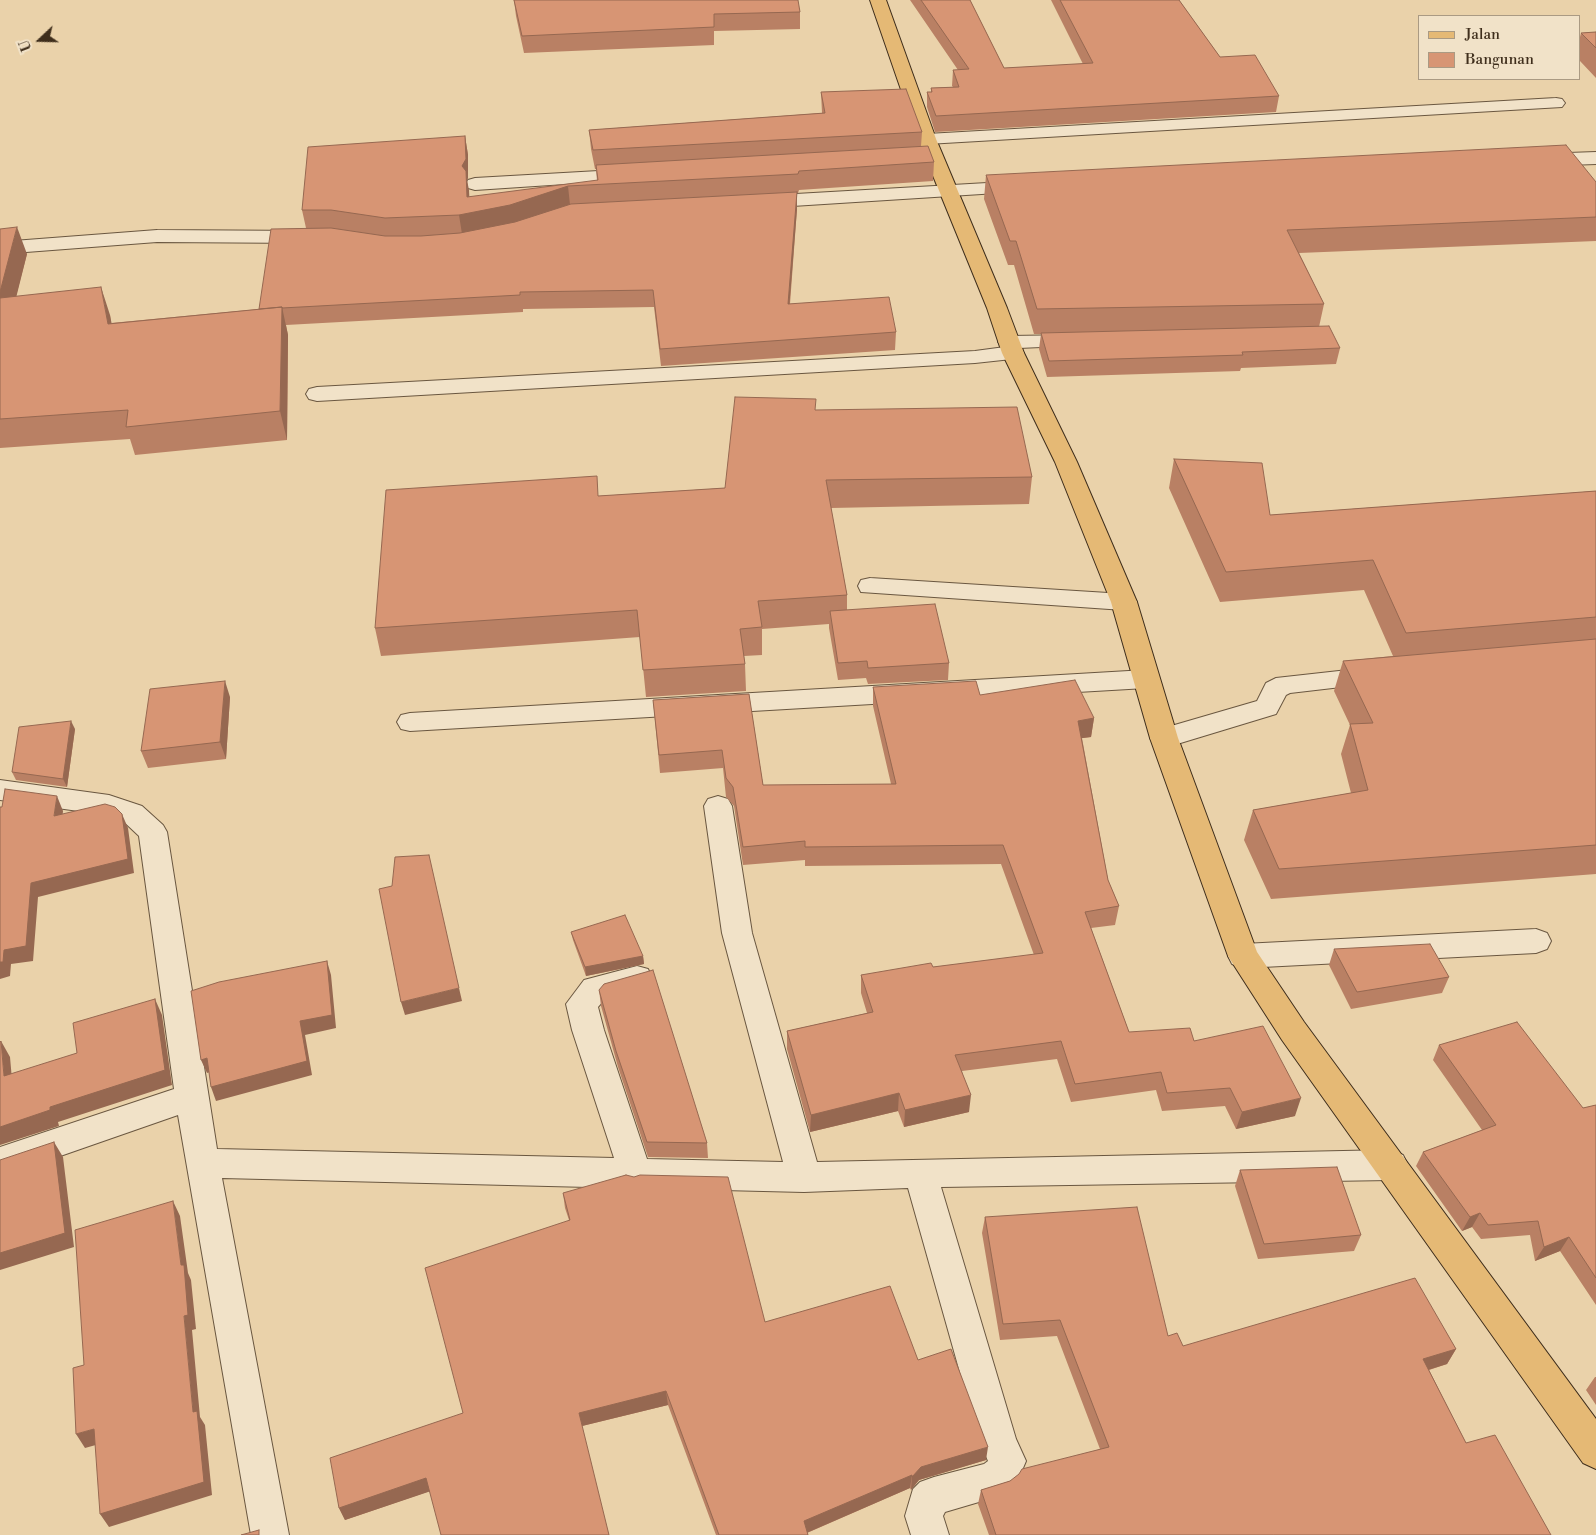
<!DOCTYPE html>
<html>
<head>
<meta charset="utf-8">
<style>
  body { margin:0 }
  #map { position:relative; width:1596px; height:1535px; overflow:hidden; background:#ead2aa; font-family:"Libre Bodoni",serif }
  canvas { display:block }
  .legend { position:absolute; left:1418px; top:15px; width:162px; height:65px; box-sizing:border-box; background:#f1e2c8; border:1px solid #aa9a83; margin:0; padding:6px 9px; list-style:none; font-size:15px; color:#3f2e1c }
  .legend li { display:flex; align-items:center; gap:10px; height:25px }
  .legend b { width:25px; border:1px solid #aa9a83 }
  .north { position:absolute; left:15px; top:15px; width:50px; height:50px; -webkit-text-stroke:4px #f1e2c8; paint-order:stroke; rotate:249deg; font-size:14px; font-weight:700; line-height:20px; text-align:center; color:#3f2e1c }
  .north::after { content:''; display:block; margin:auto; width:18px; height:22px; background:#3f2e1c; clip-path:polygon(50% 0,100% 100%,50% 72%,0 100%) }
</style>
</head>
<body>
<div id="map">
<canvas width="1596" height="1535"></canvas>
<ul class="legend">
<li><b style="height:6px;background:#e5b975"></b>Jalan</li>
<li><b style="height:14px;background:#d79574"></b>Bangunan</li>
</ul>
<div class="north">U</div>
</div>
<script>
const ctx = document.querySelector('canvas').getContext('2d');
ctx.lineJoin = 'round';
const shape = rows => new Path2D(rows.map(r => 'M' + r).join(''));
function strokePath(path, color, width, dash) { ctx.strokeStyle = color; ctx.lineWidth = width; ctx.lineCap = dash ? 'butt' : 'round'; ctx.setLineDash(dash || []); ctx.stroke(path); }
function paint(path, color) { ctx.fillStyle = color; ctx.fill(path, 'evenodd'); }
const minor = shape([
  [1556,98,1562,99,1565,103,1562,107,927,144,921,143,918,139,921,135,927,134,1556,98],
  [1596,152,1596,164,1540,166,1533,164,1531,160,1533,156,1540,154,1596,152],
  [634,169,641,171,643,175,641,179,475,190,468,188,466,184,468,180,475,178,634,169],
  [1022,181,1029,183,1031,187,1029,191,761,208,754,206,751,202,754,198,761,196,1022,181],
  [157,230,308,231,315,233,318,237,315,241,308,243,157,242,0,254,0,242,157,230],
  [1078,335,1085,337,1089,341,1085,345,1019,348,1024,353,1021,358,975,363,317,401,309,399,306,394,309,389,317,387,975,351,1005,347,998,342,1002,338,1009,336,1078,335],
  [870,578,1124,594,1133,596,1137,602,1133,608,1124,610,861,592,858,586,861,580,870,578],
  [1375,667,1384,670,1388,676,1384,682,1290,693,1286,695,1276,714,1164,748,1154,745,1150,738,1154,731,1257,701,1266,683,1276,678,1375,667],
  [1146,670,1155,673,1159,679,1155,685,1146,688,410,731,401,729,397,722,401,715,410,713,1146,670],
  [0,780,109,795,142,806,163,825,167,832,217,1149,614,1158,572,1030,566,1004,584,980,637,966,648,969,652,978,648,987,605,999,598,1007,604,1030,647,1159,783,1162,722,933,704,806,708,799,718,796,728,799,732,806,752,933,817,1162,1391,1150,1403,1155,1408,1165,1403,1175,1391,1180,941,1187,1016,1439,1026,1461,1015,1487,1006,1494,945,1512,943,1516,949,1535,911,1535,905,1516,913,1489,920,1482,934,1477,984,1464,988,1461,979,1440,908,1188,804,1192,641,1188,636,1190,630,1188,222,1178,289,1535,251,1535,178,1115,0,1177,0,1147,174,1089,139,836,122,820,107,815,0,800,0,780],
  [1536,929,1547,933,1551,941,1547,949,1536,953,1243,968,1232,964,1228,956,1232,948,1243,944,1536,929]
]);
const major = shape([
  [870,0,886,0,936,139,1007,308,1024,353,1077,462,1137,602,1178,738,1257,952,1304,1022,1596,1419,1596,1469,1583,1463,1282,1040,1228,956,1150,738,1111,602,1055,462,1002,353,987,308,918,139,870,0]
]);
const wall = shape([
  [514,0,800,12,800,29,714,31,714,45,524,53,516,16],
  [910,0,970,0,1004,68,1083,64,1051,0,1179,0,1220,57,1279,96,1276,112,935,132,927,107,927,92,931,92,931,88,953,87,952,86,953,70,958,70],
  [1596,32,1596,78,1580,61,1580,37,1581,33],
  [821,92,922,132,921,146,934,162,933,181,799,190,798,193,797,193,797,209,790,304,896,332,895,350,661,366,654,307,523,309,523,312,286,325,288,335,287,440,135,455,130,439,0,448,0,229,27,254,16,296,110,315,111,323,259,309,306,228,302,210,465,136,468,155,468,178,467,180,469,197,597,181,596,169,595,169,591,149,589,130,822,113],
  [986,175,1596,182,1596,241,1299,253,1324,304,1319,327,1340,348,1336,364,1241,368,1240,371,1047,377,1039,349,1041,334,1034,334,1014,265,1008,265,984,199],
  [816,410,1032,477,1029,504,831,508,847,595,847,610,949,663,948,680,868,684,866,678,838,680,829,628,829,624,762,629,762,655,744,656,745,664,746,691,646,697,640,637,381,656,375,628,599,496,725,488],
  [1174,459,1270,515,1596,491,1596,874,1271,899,1244,840,1253,810,1351,793,1341,754,1350,725,1334,691,1343,661,1393,656,1364,590,1220,602,1169,488],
  [873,687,980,695,1094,718,1091,737,1082,738,1108,880,1119,906,1115,925,1091,928,1129,1032,1194,1041,1295,1116,1236,1129,1225,1106,1162,1111,1156,1090,1071,1102,1057,1059,962,1071,969,1112,904,1127,898,1111,810,1132,787,1049,787,1031,867,1013,861,993,861,975,933,967,1034,955,1001,864,805,866,805,860,743,865,734,806,726,797,723,768,660,773,653,700,749,694,763,785,891,784,873,706],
  [230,697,226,759,148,768,141,751],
  [75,729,67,787,16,780,12,772],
  [571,932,643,956,644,964,586,976,573,940],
  [1334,949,1449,977,1442,993,1351,1009,1329,965],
  [599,990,707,1143,708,1158,648,1157,618,1067,601,1006],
  [1439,1045,1583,1108,1596,1105,1596,1305,1560,1251,1535,1261,1530,1235,1481,1239,1472,1227,1462,1231,1416,1166,1423,1152,1482,1130,1433,1060],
  [1240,1170,1361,1235,1354,1251,1258,1259,1235,1186],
  [563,1193,765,1322,918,1360,986,1460,919,1480,911,1490,910,1488,807,1533,808,1535,716,1535,668,1405,582,1426,430,1491,345,1520,339,1508,463,1413,569,1220,565,1208],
  [985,1217,1183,1346,1456,1349,1447,1364,1429,1370,1466,1443,1551,1535,989,1535,978,1504,981,1490,1010,1481,1100,1449,1057,1336,1000,1340,982,1233],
  [1595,1377,1596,1377,1596,1405,1586,1390]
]);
const shadedWall = shape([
  [465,136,468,155,468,178,467,180,469,190,470,213,568,186,570,205,513,224,462,234,459,215,462,166],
  [797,192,797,209,788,322,788,304],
  [17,227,27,254,9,326,0,302,0,292],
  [101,287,110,315,117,352,108,324],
  [282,307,288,335,287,440,280,411],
  [225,681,230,697,226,759,220,742],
  [1094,718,1091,737,1075,739,1078,721],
  [71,721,75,729,67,787,63,779],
  [57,796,63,811,61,830,54,816],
  [122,814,128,828,134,873,38,897,33,961,11,964,10,976,0,979,0,962,4,950,31,883],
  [643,956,644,964,586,976,585,967],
  [327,961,331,975,336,1028,305,1035,312,1075,216,1101,211,1087,300,1021],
  [459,988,462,1001,405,1015,401,1002],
  [155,999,162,1015,172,1085,58,1122,59,1126,0,1145,0,1127,50,1107],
  [1,1041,10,1057,13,1091,4,1076],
  [207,1058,213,1071,207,1073,201,1060],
  [899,1093,898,1111,810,1132,811,1115],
  [971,1095,969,1112,904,1127,905,1110],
  [1301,1098,1295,1116,1236,1129,1242,1112],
  [54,1142,63,1157,74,1247,0,1270,0,1253],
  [173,1201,180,1216,188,1273,191,1280,196,1329,192,1330,200,1417,205,1425,212,1495,109,1527,100,1514,193,1412,184,1316,181,1265],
  [1480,1213,1472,1227,1462,1231,1470,1217],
  [1569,1237,1560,1251,1535,1261,1544,1247],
  [1456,1349,1447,1364,1415,1374,1423,1359],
  [666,1391,668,1405,582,1426,579,1413],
  [94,1429,103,1443,85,1448,76,1434],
  [988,1447,986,1460,919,1480,911,1490,912,1477,921,1467],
  [912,1475,910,1488,804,1534,804,1521],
  [426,1478,431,1491,345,1520,339,1508]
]);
const building = shape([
  [514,0,798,0,800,12,714,14,714,27,522,36,514,0],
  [921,0,970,0,1004,68,1093,63,1060,0,1179,0,1220,57,1255,55,1279,96,936,116,927,92,932,92,931,88,959,87,953,70,969,69,921,0],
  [1596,32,1596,48,1581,33,1596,32],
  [906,89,922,132,593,150,589,130,825,113,821,92,906,89],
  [465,136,466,159,462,166,466,171,467,197,598,180,596,165,928,146,934,162,799,171,798,174,568,186,510,205,459,215,385,218,331,210,302,210,308,147,465,136],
  [1566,145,1596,182,1596,217,1287,230,1324,304,1037,309,1016,241,1010,241,986,175,1566,145],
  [797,192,788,304,889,297,896,332,660,349,653,290,520,292,520,295,282,308,282,307,259,309,271,229,331,228,385,236,421,236,460,233,515,222,571,204,797,192],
  [17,227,0,292,0,229,17,227],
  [101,287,108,324,282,307,280,411,126,427,128,410,0,419,0,298,101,287],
  [1329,326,1340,348,1242,352,1243,355,1049,361,1041,333,1329,326],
  [735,397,816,399,815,410,1017,407,1032,477,826,480,847,595,758,601,762,627,740,629,745,664,643,670,637,610,375,628,386,490,597,476,598,496,725,488,735,397],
  [1174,459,1262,463,1270,515,1596,491,1596,617,1406,633,1373,560,1226,572,1174,459],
  [935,604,949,663,868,668,867,661,838,663,830,611,935,604],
  [1596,639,1596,845,1279,869,1253,810,1368,790,1350,724,1373,723,1343,661,1596,639],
  [1075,680,1094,718,1078,721,1108,880,1119,906,1085,912,1129,1032,1190,1028,1194,1041,1263,1026,1301,1098,1242,1112,1230,1088,1167,1093,1161,1072,1075,1084,1061,1041,955,1055,971,1095,905,1110,899,1093,811,1115,787,1031,873,1012,861,975,931,963,933,967,1043,953,1003,845,805,847,805,841,743,847,733,787,726,778,722,750,659,755,653,700,749,694,763,785,896,784,873,687,976,681,980,695,1075,680],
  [225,681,220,742,141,751,150,689,225,681],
  [71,721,63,779,12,772,19,727,71,721],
  [5,789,57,796,54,816,105,804,115,807,122,814,128,859,31,883,26,946,4,950,3,962,0,962,0,807,2,807,5,789],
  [429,855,459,988,401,1002,379,889,392,886,395,857,429,855],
  [625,915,643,956,585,967,571,932,625,915],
  [1430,944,1449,977,1357,992,1334,949,1430,944],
  [327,961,332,1015,300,1021,307,1061,211,1087,207,1058,201,1060,191,991,219,982,327,961],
  [653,970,707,1143,647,1142,616,1051,599,990,604,984,653,970],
  [155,999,165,1070,50,1107,50,1110,0,1127,0,1042,1,1041,4,1076,77,1053,73,1023,155,999],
  [1517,1022,1583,1108,1596,1105,1596,1278,1569,1237,1544,1247,1538,1221,1488,1225,1480,1213,1470,1217,1423,1152,1496,1125,1439,1045,1517,1022],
  [54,1142,65,1233,0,1253,0,1160,54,1142],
  [1337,1167,1361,1235,1264,1244,1240,1170,1337,1167],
  [626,1175,634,1177,640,1175,728,1177,765,1322,890,1286,918,1360,951,1349,988,1447,921,1467,912,1477,912,1475,804,1521,808,1535,719,1535,666,1391,579,1413,609,1535,441,1535,426,1478,339,1508,330,1458,463,1413,425,1268,570,1220,563,1193,626,1175],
  [173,1201,181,1265,184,1265,188,1315,184,1316,193,1412,197,1411,204,1482,100,1514,94,1429,76,1434,73,1368,84,1365,75,1230,173,1201],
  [1137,1207,1168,1336,1177,1333,1183,1346,1415,1278,1456,1349,1423,1359,1466,1443,1495,1435,1551,1535,996,1535,981,1490,1010,1481,1019,1474,1022,1469,1109,1447,1060,1320,1003,1324,985,1217,1137,1207],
  [259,1530,259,1535,241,1535,259,1530]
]);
strokePath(minor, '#6a5740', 2);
strokePath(major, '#3f2e1c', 2);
paint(minor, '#f1e2c8');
paint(major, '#e5b975');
paint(wall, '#b98064');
paint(shadedWall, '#966851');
paint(building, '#d79574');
strokePath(building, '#966851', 1);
</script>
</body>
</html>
